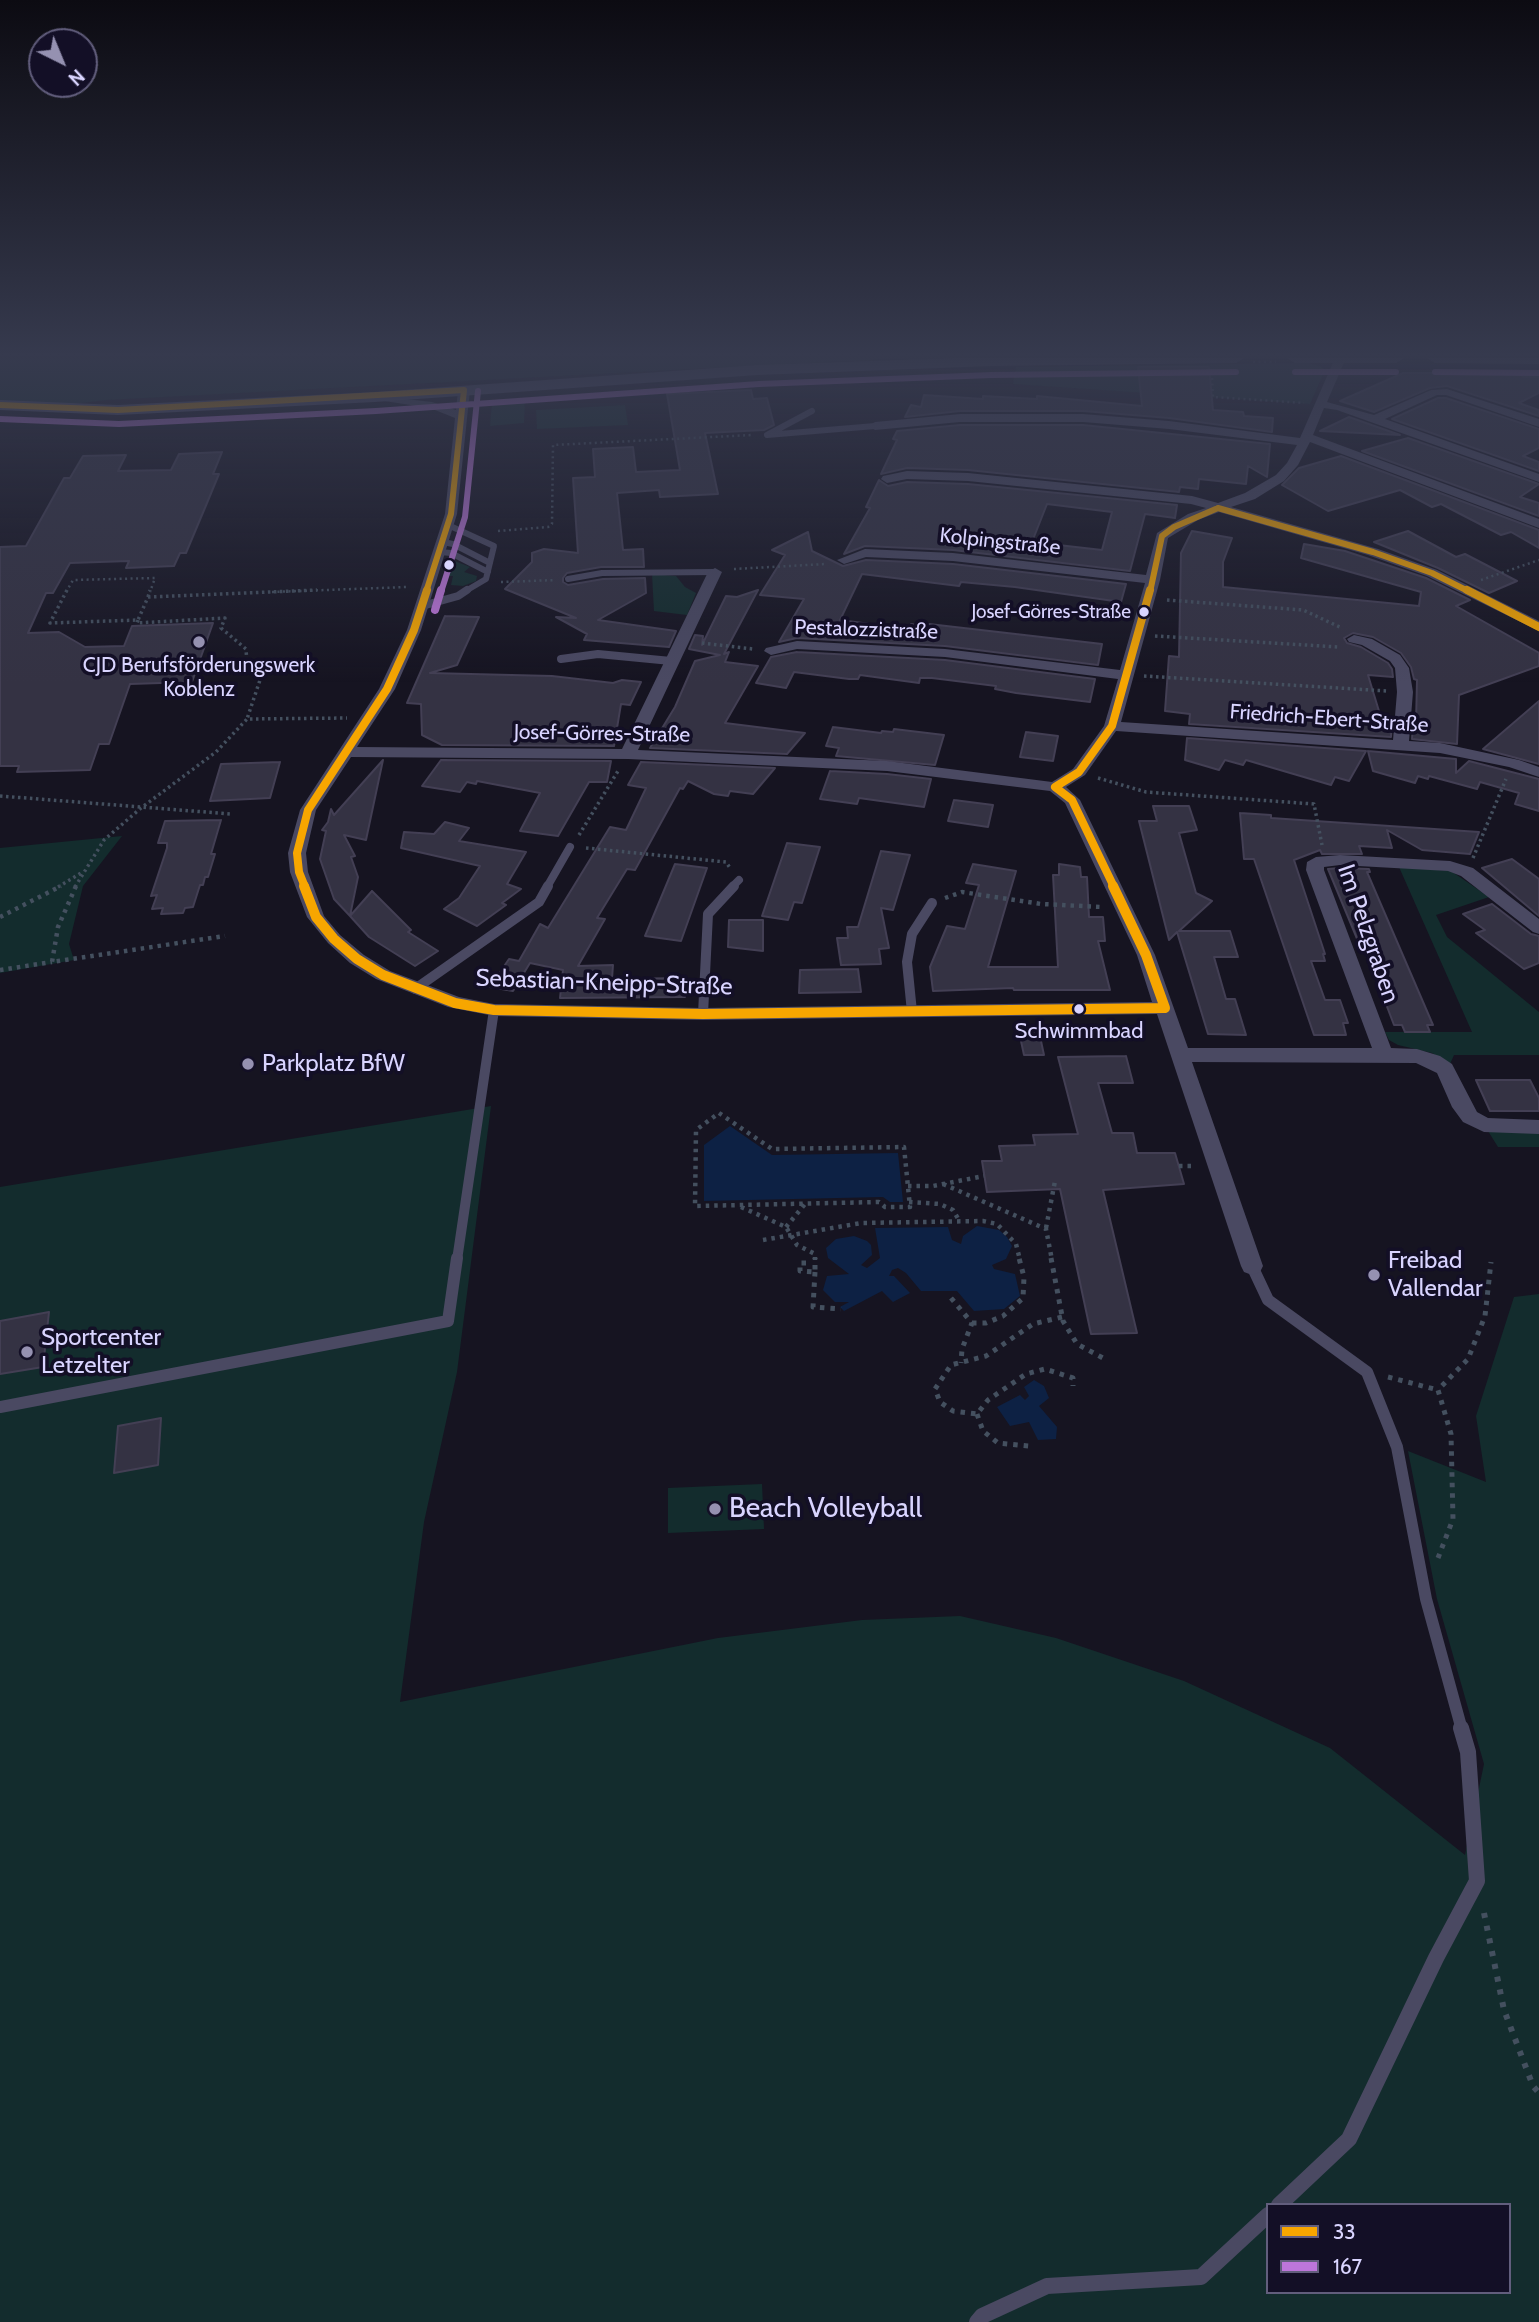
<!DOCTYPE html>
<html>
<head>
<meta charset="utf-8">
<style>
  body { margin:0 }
  #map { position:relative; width:1539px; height:2322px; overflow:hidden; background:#161421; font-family:Cabin,sans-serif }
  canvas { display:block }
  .legend { position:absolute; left:1266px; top:2203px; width:245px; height:91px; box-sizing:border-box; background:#130f26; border:2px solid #625e7d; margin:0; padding:9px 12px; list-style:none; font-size:21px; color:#d9d4ff }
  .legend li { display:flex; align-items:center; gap:14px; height:35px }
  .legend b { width:35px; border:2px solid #625e7d }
  .north { position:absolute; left:28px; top:28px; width:70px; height:70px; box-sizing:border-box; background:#130f26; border:2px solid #625e7d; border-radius:50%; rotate:137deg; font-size:19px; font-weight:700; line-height:28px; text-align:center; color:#d9d4ff }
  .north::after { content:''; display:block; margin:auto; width:24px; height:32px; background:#9591b1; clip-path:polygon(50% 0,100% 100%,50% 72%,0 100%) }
</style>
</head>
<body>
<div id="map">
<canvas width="1539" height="2322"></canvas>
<ul class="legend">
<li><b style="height:9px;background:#f7a600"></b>33</li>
<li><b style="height:9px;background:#bd76da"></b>167</li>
</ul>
<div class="north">N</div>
</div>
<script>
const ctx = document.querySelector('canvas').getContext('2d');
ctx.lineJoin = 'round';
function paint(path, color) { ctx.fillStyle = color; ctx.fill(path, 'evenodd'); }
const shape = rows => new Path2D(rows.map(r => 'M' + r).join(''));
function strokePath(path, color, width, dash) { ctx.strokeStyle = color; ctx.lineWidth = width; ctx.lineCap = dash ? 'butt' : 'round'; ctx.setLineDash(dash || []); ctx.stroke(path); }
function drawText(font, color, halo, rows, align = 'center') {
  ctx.font = font + ' Cabin,sans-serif'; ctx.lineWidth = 7; ctx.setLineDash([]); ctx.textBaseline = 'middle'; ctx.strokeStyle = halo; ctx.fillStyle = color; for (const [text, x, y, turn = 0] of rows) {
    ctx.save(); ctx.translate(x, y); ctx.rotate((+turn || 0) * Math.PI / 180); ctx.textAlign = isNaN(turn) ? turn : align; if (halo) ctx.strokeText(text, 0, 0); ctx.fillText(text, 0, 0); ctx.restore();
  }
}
const green = shape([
  [0,358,901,358,106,400,66,405,0,401],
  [1308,363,1320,366,1325,370,1310,404,1013,384,1016,367],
  [492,401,525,401,524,423,490,426],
  [625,405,628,425,537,429,536,410],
  [452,560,470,567,464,572,477,576,476,581,463,586,451,585,453,576,447,576],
  [652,574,676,576,685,587,696,593,687,615,654,611],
  [122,836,83,886,69,944,74,960,0,973,0,848],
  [1399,867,1451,871,1489,897,1436,915,1447,937,1539,1012,1539,1055,1454,1055,1450,1064,1432,1053,1398,1045,1389,1040,1385,1032,1472,1032],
  [491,1106,457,1372,424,1522,400,1702,718,1638,862,1620,960,1616,1056,1638,1184,1681,1330,1748,1465,1855,1484,1764,1437,1599,1408,1451,1486,1482,1476,1416,1514,1297,1539,1294,1539,2322,0,2322,0,1187],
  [1268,2205,1509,2205,1509,2292,1268,2292],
  [1488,1131,1539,1131,1539,1147,1498,1147],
  [762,1484,764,1529,668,1533,668,1488]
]);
const water = shape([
  [730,1126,772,1155,898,1153,903,1202,890,1202,883,1197,704,1201,704,1145],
  [977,1226,999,1230,1007,1237,1012,1246,1006,1259,992,1265,994,1269,1015,1274,1020,1296,1004,1309,974,1311,957,1291,921,1291,906,1273,898,1268,892,1270,889,1276,894,1276,910,1293,893,1302,882,1291,844,1311,840,1307,849,1302,835,1302,823,1290,827,1276,849,1274,828,1258,826,1248,836,1239,854,1236,867,1241,871,1245,872,1255,861,1265,867,1268,880,1258,875,1228,948,1227,952,1240,961,1244,963,1236],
  [1034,1380,1044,1386,1049,1398,1039,1406,1057,1427,1056,1439,1038,1440,1029,1422,1010,1426,997,1407,1020,1395,1025,1400,1029,1396,1024,1387]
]);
const building = shape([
  [1138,367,1209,367,1213,410,1243,412,1244,416,1273,418,1272,432,1169,418,1083,411,960,411,905,417,911,405,921,407,924,395,983,399,983,396,1037,399,1037,396,1142,406,1138,367],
  [1403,373,1520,373,1523,377,1539,377,1539,393,1519,403,1539,410,1539,416,1447,386,1430,388,1374,412,1340,401,1403,373],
  [751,390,753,399,767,398,774,425,764,430,705,433,718,494,660,497,659,490,617,493,623,550,643,549,644,567,601,567,567,573,563,578,563,582,568,585,603,579,645,578,646,593,598,620,676,631,669,647,584,640,587,634,556,617,576,618,505,589,532,562,532,553,544,549,578,553,573,478,595,477,593,449,633,447,636,472,680,470,667,394,751,390],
  [1438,398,1446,398,1539,429,1539,448,1523,456,1539,462,1539,471,1392,419,1438,398],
  [1349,417,1400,435,1320,431,1349,417],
  [960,425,1083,425,1270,444,1267,477,1248,466,1246,484,1199,479,1198,489,1180,487,1179,492,968,470,907,468,881,474,897,440,893,439,897,431,960,425],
  [1408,438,1539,484,1520,497,1539,503,1539,516,1362,451,1408,438],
  [222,452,213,474,219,474,207,503,186,553,180,553,174,566,126,568,129,561,70,563,53,593,46,593,28,633,59,632,85,647,124,646,132,626,213,623,192,682,130,684,109,744,99,744,90,770,17,772,19,766,0,766,0,547,26,546,64,478,70,478,83,456,126,455,118,471,171,470,179,454,222,452],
  [1341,456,1539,530,1539,548,1511,532,1501,535,1441,504,1432,507,1400,490,1328,511,1282,485,1299,468,1341,456],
  [879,480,888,486,907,482,968,484,1177,505,1175,518,1145,514,1130,571,953,550,865,546,844,554,870,508,866,507,879,480],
  [1047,504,1112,512,1102,550,1032,542,1047,504],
  [1192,531,1232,538,1223,562,1223,587,1419,606,1421,592,1301,558,1304,544,1345,551,1426,578,1470,600,1456,606,1539,653,1539,666,1459,695,1457,744,1412,739,1413,723,1416,723,1417,680,1414,679,1411,667,1401,653,1373,637,1353,633,1344,638,1347,643,1361,647,1388,663,1392,669,1393,677,1368,675,1382,721,1392,721,1391,737,1189,724,1190,714,1165,711,1169,656,1179,657,1181,553,1192,531],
  [1408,531,1456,557,1465,554,1517,581,1489,593,1438,568,1374,542,1408,531],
  [808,532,812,551,843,566,866,560,953,564,1126,584,1121,602,1015,587,961,582,959,586,862,574,840,620,908,629,911,624,928,627,929,624,1102,644,1098,665,945,646,797,638,779,642,804,599,760,595,785,555,772,550,808,532],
  [758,590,724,654,729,652,725,662,758,666,725,723,805,733,787,754,650,748,675,707,695,661,720,655,689,649,695,635,703,636,702,645,726,596,737,597,758,590],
  [445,616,479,617,457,665,430,673,552,676,613,683,622,680,641,682,630,705,621,704,614,746,442,745,422,735,421,704,407,703,445,616],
  [797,652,945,660,1095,679,1090,702,1016,693,995,689,996,686,932,678,920,678,919,683,860,675,858,679,849,679,794,672,786,688,756,683,771,657,797,652],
  [1539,701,1539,764,1483,749,1539,701],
  [833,727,881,733,882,731,893,732,894,729,944,735,935,765,836,756,839,748,826,746,833,727],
  [1026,732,1058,736,1053,761,1020,757,1026,732],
  [1187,738,1366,751,1349,781,1335,777,1331,785,1246,760,1243,765,1225,760,1219,770,1185,760,1187,738],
  [1368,751,1456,759,1456,773,1469,761,1539,779,1539,811,1515,804,1519,793,1480,782,1477,789,1429,776,1428,779,1418,776,1415,783,1373,771,1368,751],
  [383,760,366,840,344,835,355,856,351,857,358,877,350,916,334,899,320,859,326,831,322,830,328,822,331,809,334,815,383,760],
  [441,760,611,761,607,782,589,782,558,836,520,831,540,793,477,781,476,784,467,782,460,792,422,786,441,760],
  [280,762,270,798,210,801,221,764,280,762],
  [641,762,775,768,753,794,730,791,728,796,714,794,688,781,683,789,680,788,635,870,627,869,597,918,605,919,578,966,613,965,612,979,686,978,685,997,560,998,563,970,530,963,513,991,490,987,509,959,519,961,540,924,548,928,610,827,626,830,646,788,628,785,641,762],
  [830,771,887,774,931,779,924,807,859,798,857,804,820,799,830,771],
  [954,800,993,805,988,827,948,821,954,800],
  [1153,806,1189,806,1197,830,1179,833,1196,893,1212,901,1179,931,1230,931,1238,957,1214,957,1226,999,1235,999,1246,1035,1208,1034,1177,932,1169,940,1139,821,1157,821,1153,806],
  [1240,813,1271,815,1271,818,1479,832,1470,854,1422,850,1387,830,1392,848,1359,846,1362,854,1322,854,1320,850,1294,860,1325,954,1323,954,1325,961,1311,961,1325,1000,1340,1000,1348,1023,1343,1023,1346,1035,1314,1035,1254,859,1244,859,1240,813],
  [221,820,211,854,215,854,208,877,205,877,203,885,200,885,193,907,185,908,183,913,161,914,163,908,152,909,157,895,151,896,167,848,167,843,158,843,165,821,221,820],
  [445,822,469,828,459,841,526,852,507,884,521,889,502,903,506,905,477,926,444,909,459,898,480,866,401,848,404,832,434,834,445,822],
  [787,843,820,847,802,903,794,902,788,920,762,916,787,843],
  [881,851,910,855,893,910,881,908,889,948,879,949,881,964,841,965,837,938,848,938,847,927,858,927,881,851],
  [1512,859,1539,879,1539,916,1482,868,1512,859],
  [675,864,707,868,681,941,645,936,675,864],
  [973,864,1016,871,988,967,1058,967,1053,875,1059,875,1059,864,1080,867,1081,877,1087,877,1089,917,1103,917,1105,941,1098,941,1110,990,1014,990,1013,988,933,991,930,967,947,926,965,929,979,885,966,883,973,864],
  [1340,868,1369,869,1370,872,1367,872,1433,1025,1427,1025,1430,1032,1405,1032,1402,1025,1394,1025,1362,941,1358,941,1328,869,1340,868],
  [372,891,411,930,408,932,438,951,415,966,369,937,350,916,372,891],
  [1492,904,1531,934,1539,936,1539,963,1524,969,1476,933,1485,930,1463,914,1492,904],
  [729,920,763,920,763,951,728,947,729,920],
  [858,969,861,992,799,993,800,970,858,969],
  [1018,1027,1038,1027,1044,1055,1024,1055,1018,1027],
  [1126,1056,1133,1083,1098,1083,1112,1133,1133,1133,1137,1153,1175,1153,1184,1184,1103,1190,1137,1333,1091,1334,1060,1189,987,1192,982,1161,1002,1161,999,1146,1035,1145,1033,1135,1078,1134,1058,1057,1126,1056],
  [1476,1080,1530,1080,1539,1098,1539,1111,1490,1111,1476,1080],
  [49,1312,43,1367,0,1374,0,1321,49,1312],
  [161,1418,158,1465,114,1473,118,1426,161,1418]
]);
const pathFar4 = shape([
  [1253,362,1276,362],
  [1212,378,1213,397,1304,403],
  [498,531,548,527,552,524,553,445,752,435],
  [734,569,826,564],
  [1481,580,1539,560],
  [501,582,556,580],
  [66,592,73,580,155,578,150,592],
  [272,592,407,587]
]);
const pathFar3 = shape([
  [67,590,50,623,138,620,148,597],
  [148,597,150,590],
  [148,597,317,590],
  [1167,600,1303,610,1342,628],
  [138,620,137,623,225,618,221,628,246,649,247,663,264,668,247,719],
  [1155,636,1339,647],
  [702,643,753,649],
  [1144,676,1387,691],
  [1098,778,1146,792,1314,804,1322,845],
  [0,796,231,814],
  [579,835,618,771],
  [586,848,726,862,730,868],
  [1473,858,1506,779],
  [58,887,81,873],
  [75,887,104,840,141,808,216,752,247,719,347,718]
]);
const pathFar2 = shape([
  [76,886,58,927,52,962,225,936],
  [945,898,962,892,1041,904,1102,907],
  [0,917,61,886],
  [0,970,52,962],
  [719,1113,772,1149,904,1147,910,1207,885,1207,879,1202,695,1206,696,1130,719,1113],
  [1179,1166,1195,1166],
  [943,1184,1046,1229,1052,1260],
  [908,1186,933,1186,984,1176],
  [909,1202,940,1204,953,1210,960,1222],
  [741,1207,786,1227,797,1245,815,1254,815,1260],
  [786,1227,805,1204],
  [1046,1228,1055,1181],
  [763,1240,861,1223,983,1221,997,1224,1016,1244,1020,1260]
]);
const pathFar1 = shape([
  [1051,1258,1063,1321,1077,1344,1103,1358],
  [806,1263,800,1263,800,1271,815,1272,815,1258],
  [815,1272,813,1307,841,1309],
  [951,1298,972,1323,962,1349,961,1363],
  [1062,1317,1033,1324,986,1356,951,1365,935,1389,940,1402,953,1411,977,1414,988,1400,1026,1374,1045,1369,1073,1378,1073,1386],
  [972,1323,986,1323,1003,1316,1023,1298,1024,1277,1019,1258],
  [1388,1377,1438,1390],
  [977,1414,983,1431,998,1443,1029,1446],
  [1438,1558,1453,1519,1451,1434,1438,1390,1468,1359,1485,1316,1491,1262]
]);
const path = shape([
  [1484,1913,1504,2010,1533,2086,1539,2093]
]);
const laneFar4 = shape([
  [812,411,767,435,875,426],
  [448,525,494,546,486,579,464,592],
  [443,542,453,544,490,563],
  [440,552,451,553,488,572],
  [568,579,602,573,715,572]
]);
const laneFar3 = shape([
  [422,606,458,596,467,590],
  [561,659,598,654,671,661],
  [547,887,570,847],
  [732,887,739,880]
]);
const laneFar2 = shape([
  [415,989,539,902,548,886],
  [912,1012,907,962,912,934,932,903],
  [703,1014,708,914,734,886],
  [457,1260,494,1010]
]);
const laneFar1 = shape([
  [1252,1266,1268,1300,1367,1372,1397,1447,1426,1599,1462,1730],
  [0,1407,448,1321,457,1258]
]);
const lane = shape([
  [1279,2205,1349,2139,1436,1958,1477,1881,1468,1752,1461,1728],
  [977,2322,982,2316,1047,2286,1201,2277,1268,2215]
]);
const street = shape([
  [1335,358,1346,358,1327,402,1374,415,1431,390,1447,389,1539,419,1539,427,1446,395,1437,395,1385,419,1539,474,1539,482,1337,410,1324,408,1313,435,1539,519,1539,528,1310,442,1298,465,1284,481,1255,499,1231,507,1378,549,1437,570,1539,621,1539,631,1427,576,1368,555,1219,512,1198,520,1168,538,1160,580,1121,722,1393,740,1397,692,1395,668,1390,661,1362,645,1349,642,1347,639,1354,635,1372,639,1400,655,1409,668,1413,692,1409,741,1440,743,1519,760,1539,767,1539,777,1509,767,1440,753,1116,731,1085,775,1066,787,1080,800,1155,955,1188,1048,1372,1048,1306,870,1307,862,1316,857,1340,855,1450,861,1473,868,1539,919,1539,934,1533,932,1461,876,1448,871,1340,865,1324,867,1324,870,1391,1048,1417,1049,1440,1056,1452,1064,1477,1112,1488,1118,1539,1120,1539,1134,1484,1132,1463,1122,1452,1107,1437,1073,1416,1063,1192,1062,1263,1266,1260,1272,1252,1275,1244,1272,1241,1266,1157,1014,703,1020,494,1016,448,1007,376,979,350,963,328,943,307,917,290,872,288,853,300,810,379,689,407,630,445,514,455,418,430,408,371,399,371,395,432,402,456,410,458,390,464,387,470,390,457,514,421,630,395,689,357,747,622,749,708,572,715,568,722,572,638,750,887,761,1052,782,1073,769,1104,726,1118,679,945,657,797,649,771,655,764,651,766,648,797,641,945,649,1120,670,1145,583,953,561,866,557,844,564,837,560,865,549,953,553,1146,575,1157,533,1188,514,1206,508,1191,504,968,481,907,479,887,483,881,479,883,476,907,471,968,473,1192,496,1218,503,1245,493,1276,475,1287,463,1297,445,1169,429,1083,422,960,422,875,430,869,426,875,422,960,414,1083,414,1169,421,1300,438,1335,358],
  [351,757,628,759,887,771,1050,791,1065,803,1137,955,1152,1002,703,1008,494,1004,459,997,390,971,364,955,340,935,324,916,308,872,306,853,316,810,351,757]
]);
const secondary = shape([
  [957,358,1244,358,1236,363,991,366,758,375,375,402,118,415,0,410,0,400,118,405,375,392,758,365,957,358],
  [1287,358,1404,358,1396,363,1295,363,1287,358],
  [1427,358,1539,358,1539,364,1435,363,1427,358]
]);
const bus1Far2 = shape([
  [0,405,118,410,464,390,451,514,426,592],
  [1218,508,1373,552,1432,573,1470,592],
  [1150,592,1162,536,1174,527,1218,508]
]);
const bus1Far1 = shape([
  [1467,590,1539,627],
  [1055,787,1079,772,1112,726,1150,590],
  [1055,787,1072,800,1114,887],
  [305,887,299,872,297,853,308,810,387,689,414,630,427,590]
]);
const bus1 = shape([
  [304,886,316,917,334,939,357,959,383,975,455,1003,494,1010,703,1014,1165,1008],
  [1113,886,1146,955,1165,1008]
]);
const bus2Far1 = shape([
  [1295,372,1396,372],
  [1435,372,1539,373],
  [0,419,119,424,376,411,759,384,991,375,1236,372],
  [441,592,465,517,478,391]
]);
const bus2 = shape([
  [435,610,441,590]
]);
const markers = [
  [449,565,6,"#d9d4ff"],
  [1144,612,6,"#d9d4ff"],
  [199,642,7,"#9591b1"],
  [1079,1009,6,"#d9d4ff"],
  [248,1064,7,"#9591b1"],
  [1374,1275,7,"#9591b1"],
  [27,1352,7,"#9591b1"],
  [715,1509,7,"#9591b1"]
];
const farBusnames = [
  ["Josef-Görres-Straße",1131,612]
];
const farStreetnames = [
  ["Kolpingstraße",1000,542,6],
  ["Pestalozzistraße",866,630,2],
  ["Friedrich-Ebert-Straße",1329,719,4],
  ["Josef-Görres-Straße",602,734,1]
];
const farPoinames = [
  ["CJD Berufsförderungswerk",199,666],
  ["Koblenz",199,690]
];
const busNames = [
  ["Schwimmbad",1079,1032]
];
const streetNames = [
  ["Im Pelzgraben",1368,934,71],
  ["Sebastian-Kneipp-Straße",604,983,2]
];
const poiNames = [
  ["Parkplatz BfW",262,1064],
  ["Freibad",1388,1261],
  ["Vallendar",1388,1289],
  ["Sportcenter",41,1338],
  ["Letzelter",41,1366]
];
const nearPoinames = [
  ["Beach Volleyball",729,1509]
];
paint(green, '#132c2d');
paint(water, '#0d2144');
paint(building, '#343243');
strokePath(building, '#433f54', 2);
strokePath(pathFar4, '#44505f', 2.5, [2, 3.5]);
strokePath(pathFar3, '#44505f', 3.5, [2.5, 3.5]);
strokePath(pathFar2, '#44505f', 4.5, [3.5, 5]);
strokePath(pathFar1, '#44505f', 5, [4.5, 6]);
strokePath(path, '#44505f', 6, [5, 8]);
strokePath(laneFar4, '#4a4962', 6);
strokePath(laneFar3, '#4a4962', 8);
strokePath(laneFar2, '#4a4962', 10);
strokePath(laneFar1, '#4a4962', 12);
strokePath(lane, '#4a4962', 16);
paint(street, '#4a4962');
paint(secondary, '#575674');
strokePath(bus1Far2, '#f7a600', 6);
strokePath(bus1Far1, '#f7a600', 8);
strokePath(bus1, '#f7a600', 10);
strokePath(bus2Far1, '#bd76da', 6);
strokePath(bus2, '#bd76da', 8);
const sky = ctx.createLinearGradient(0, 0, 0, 683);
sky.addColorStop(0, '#0c0b12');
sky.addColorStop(0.52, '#363a4e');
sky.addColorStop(1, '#363a4e00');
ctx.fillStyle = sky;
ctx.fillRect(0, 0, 1539, 683);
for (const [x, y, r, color] of markers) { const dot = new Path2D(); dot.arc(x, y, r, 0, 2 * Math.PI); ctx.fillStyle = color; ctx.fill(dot); strokePath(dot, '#130f26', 2.5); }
drawText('19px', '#d9d4ff', '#130f26', farBusnames, 'right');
drawText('21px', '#d9d4ff', '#130f26', farStreetnames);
drawText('21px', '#d9d4ff', '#130f26', farPoinames);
drawText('22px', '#d9d4ff', '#130f26', busNames);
drawText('24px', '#d9d4ff', '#130f26', streetNames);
drawText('24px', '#d9d4ff', '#130f26', poiNames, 'left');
drawText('28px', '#d9d4ff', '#130f26', nearPoinames, 'left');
</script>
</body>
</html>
